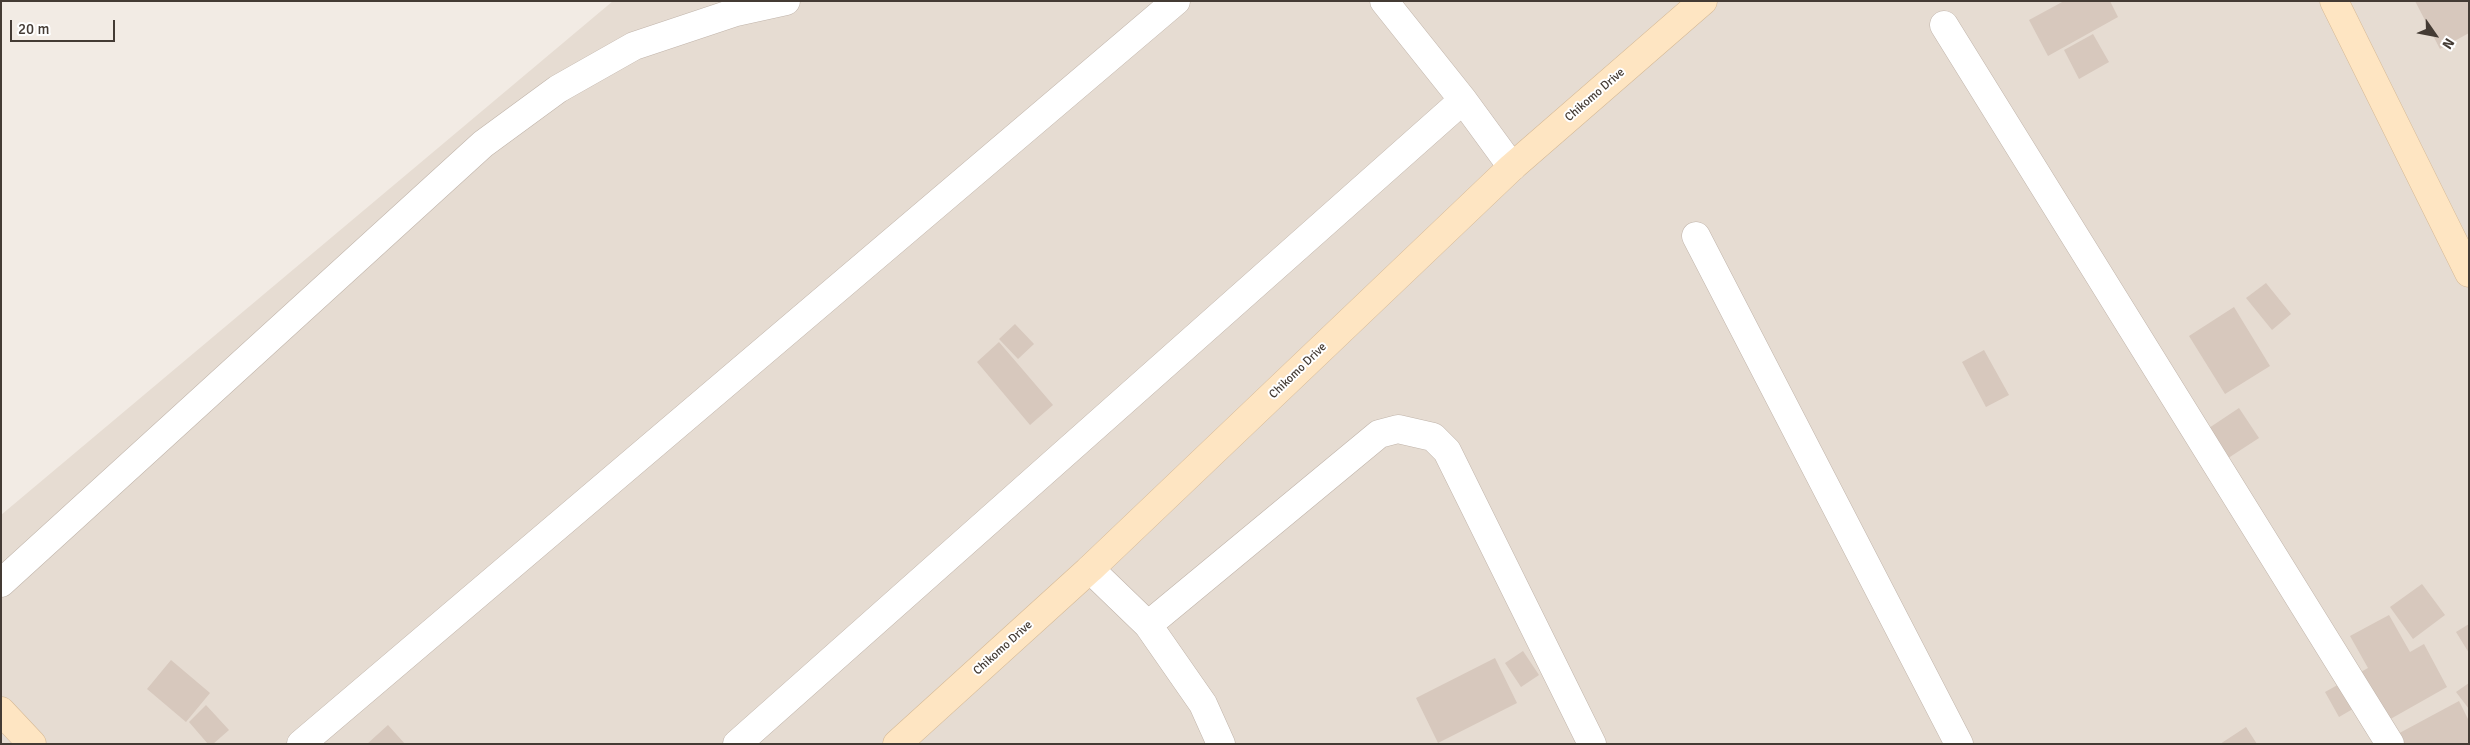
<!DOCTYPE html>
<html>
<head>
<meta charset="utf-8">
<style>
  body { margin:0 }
  #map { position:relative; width:2470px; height:745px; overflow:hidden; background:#f2ebe4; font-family:Signika,sans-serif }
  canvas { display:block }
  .frame { position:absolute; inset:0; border:2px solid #443b34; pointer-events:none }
  .north { position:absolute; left:2410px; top:10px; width:50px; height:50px; -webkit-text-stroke:4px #fff; paint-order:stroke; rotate:123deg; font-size:14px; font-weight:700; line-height:20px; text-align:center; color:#443b34 }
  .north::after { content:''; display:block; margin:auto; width:18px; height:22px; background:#443b34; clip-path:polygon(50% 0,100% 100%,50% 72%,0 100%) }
  .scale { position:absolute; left:10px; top:20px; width:105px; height:22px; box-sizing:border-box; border:2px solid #443b34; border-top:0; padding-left:6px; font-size:15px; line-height:18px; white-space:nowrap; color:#443b34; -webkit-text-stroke:4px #fff; paint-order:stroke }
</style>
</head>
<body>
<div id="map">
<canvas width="2470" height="745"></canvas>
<div class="frame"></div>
<div class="north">N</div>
<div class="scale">20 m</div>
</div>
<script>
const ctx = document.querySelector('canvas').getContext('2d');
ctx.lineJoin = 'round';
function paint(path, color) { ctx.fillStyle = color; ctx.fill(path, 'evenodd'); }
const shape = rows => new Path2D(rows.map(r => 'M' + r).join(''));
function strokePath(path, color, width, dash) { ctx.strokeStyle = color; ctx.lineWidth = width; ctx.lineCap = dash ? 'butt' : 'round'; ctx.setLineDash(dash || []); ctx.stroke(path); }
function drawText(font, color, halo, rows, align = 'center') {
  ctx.font = font + ' Signika,sans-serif'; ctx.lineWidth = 4; ctx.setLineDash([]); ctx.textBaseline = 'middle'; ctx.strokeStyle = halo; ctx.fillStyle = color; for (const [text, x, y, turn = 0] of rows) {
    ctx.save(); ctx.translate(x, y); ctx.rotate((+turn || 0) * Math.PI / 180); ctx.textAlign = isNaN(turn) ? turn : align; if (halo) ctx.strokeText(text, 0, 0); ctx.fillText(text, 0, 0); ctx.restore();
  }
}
const residential = shape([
  [613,1,2469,1,2469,744,1,744,1,515]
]);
const building = shape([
  [2064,1,2110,1,2118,17,2048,56,2029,20],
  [2415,1,2469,1,2469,33,2440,49],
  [2093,34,2109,62,2079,79,2064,50],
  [2266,283,2291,314,2272,330,2246,298],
  [2234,307,2270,366,2225,394,2189,336],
  [1015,324,1034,344,1018,359,999,339],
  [999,342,1053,405,1030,425,977,362],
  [1984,350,2009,395,1986,407,1962,362],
  [2239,408,2259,438,2216,466,2197,436],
  [2422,584,2445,615,2413,639,2390,607],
  [2389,615,2410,652,2424,644,2447,687,2371,730,2358,706,2339,717,2325,692,2368,668,2350,636],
  [2469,624,2469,653,2456,632],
  [1523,651,1539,675,1521,687,1505,663],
  [1495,658,1517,703,1438,743,1416,698],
  [171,660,210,693,186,722,147,689],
  [2469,683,2469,709,2456,692],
  [2459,701,2469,721,2469,744,2379,744],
  [206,705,229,730,213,744,208,744,189,722],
  [388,725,405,744,367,744],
  [2246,727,2257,744,2220,744]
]);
const street = shape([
  [1384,1,1463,100,1512,167],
  [1944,25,2390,744],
  [1696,236,1959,744],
  [1090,569,1148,625],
  [1,583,483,144,558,89,634,46,736,12,786,1],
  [301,744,1176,1],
  [737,744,1463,100],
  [1221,744,1203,704,1148,625,1379,434,1398,429,1433,437,1447,451,1592,744]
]);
const secondary = shape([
  [2334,1,2469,273],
  [1,711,32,744],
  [897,744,1090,569,1512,167,1703,1]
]);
const streetNames = [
  ["Chikomo Drive",1595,95,-41],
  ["Chikomo Drive",1298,371,-44],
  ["Chikomo Drive",1003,648,-42]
];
paint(residential, '#e6dcd2');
paint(building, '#d7c8bd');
strokePath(street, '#c0b4aa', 29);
strokePath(secondary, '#d5b996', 29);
strokePath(street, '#fff', 28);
strokePath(secondary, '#fee5c2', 28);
drawText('12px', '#443b34', '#fff', streetNames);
</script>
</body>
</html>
